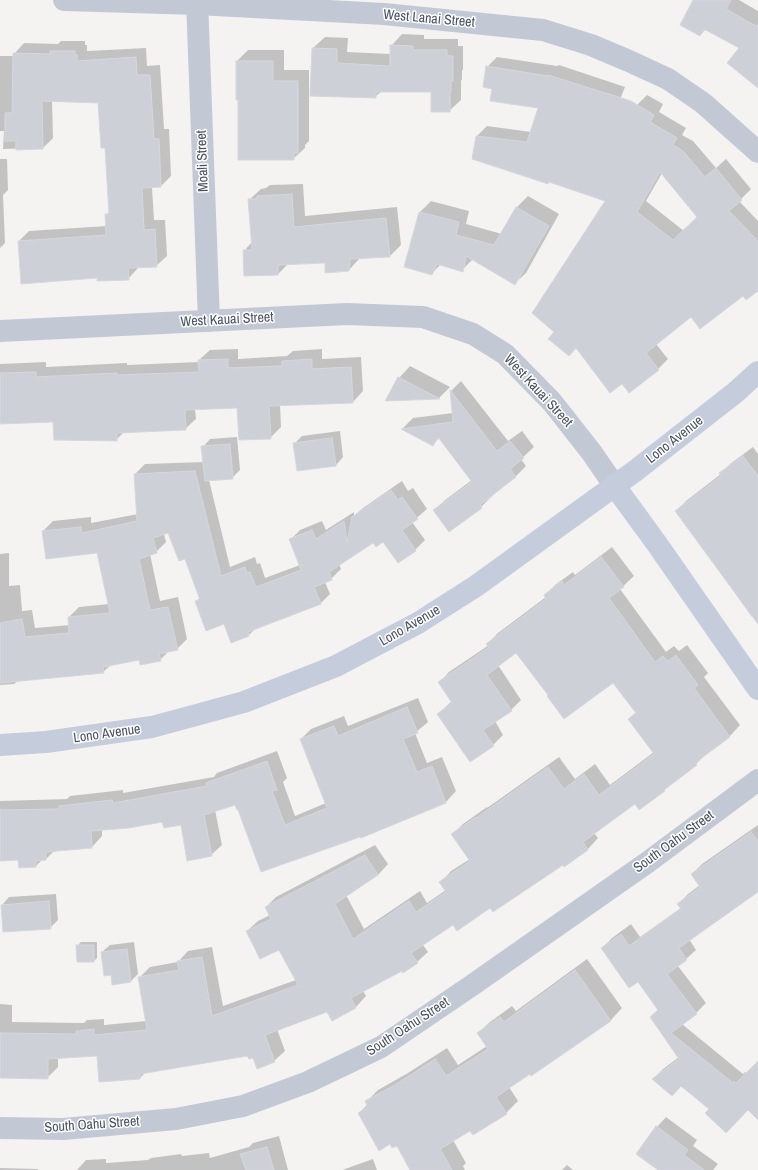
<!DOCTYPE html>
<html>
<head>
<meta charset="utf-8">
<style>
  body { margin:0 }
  canvas { display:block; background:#f4f3f2 }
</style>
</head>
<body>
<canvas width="758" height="1170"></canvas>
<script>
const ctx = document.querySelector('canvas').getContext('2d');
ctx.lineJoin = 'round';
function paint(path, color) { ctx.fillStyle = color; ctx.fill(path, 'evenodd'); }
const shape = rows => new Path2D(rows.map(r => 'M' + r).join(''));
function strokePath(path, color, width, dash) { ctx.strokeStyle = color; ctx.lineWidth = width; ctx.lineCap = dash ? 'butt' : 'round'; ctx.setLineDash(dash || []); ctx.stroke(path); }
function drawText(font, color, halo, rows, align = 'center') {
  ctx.font = font + ' "Archivo Narrow",sans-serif'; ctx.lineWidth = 3; ctx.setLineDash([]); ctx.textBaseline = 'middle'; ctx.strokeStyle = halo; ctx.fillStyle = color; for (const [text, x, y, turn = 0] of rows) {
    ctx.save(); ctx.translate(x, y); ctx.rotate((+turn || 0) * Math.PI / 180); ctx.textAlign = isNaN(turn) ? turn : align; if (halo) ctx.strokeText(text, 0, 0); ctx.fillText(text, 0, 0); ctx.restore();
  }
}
const shadow = shape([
  [694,0,739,0,758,11,758,88,740,48,706,29,700,35],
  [402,34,424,35,424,39,458,39,458,46,463,46,463,69,462,71,462,79,461,81,461,100,449,111,432,91,382,91,375,97,311,95,313,48,325,37,348,38,347,52,391,54,391,46],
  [61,41,85,41,85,45,87,45,87,51,146,48,147,66,160,65,164,129,169,129,171,176,161,186,152,187,154,220,165,220,167,256,156,266,138,267,138,268,128,279,97,277,19,241,29,231,107,226,106,215,110,211,106,147,99,102,52,100,53,138,43,148,3,149,4,131,0,131,0,56,14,56,14,54,24,43,58,44],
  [248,50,284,50,284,70,309,70,309,141,305,145,305,148,293,159,239,98,237,99,237,61],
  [497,57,557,66,559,65,625,87,619,102,637,105,647,95,663,104,659,112,686,128,682,135,693,141,716,168,726,159,751,189,739,201,758,221,758,289,691,316,656,344,668,359,658,369,622,382,555,332,607,200,477,136,487,126,531,132,539,108,493,88,487,67],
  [662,173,699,217,684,231,646,201],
  [0,159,7,159,8,190,3,195,5,243,0,248],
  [303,184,305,216,397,207,401,245,390,256,360,258,349,270,325,262,288,264,278,274,244,251,252,242,249,200,261,189,266,188,270,185],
  [528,196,559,214,526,273,514,284,473,259,462,270,441,264,431,274,420,212,431,201,469,211,466,224,502,234,517,207],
  [238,349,238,359,287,356,293,351,322,349,322,359,361,357,363,391,353,402,280,405,281,427,270,438,238,407,195,408,196,419,185,429,124,432,116,440,54,421,0,423,0,364,46,362,46,367,127,363,127,365,199,362,199,360,210,350],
  [410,366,450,387,439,398,387,400,399,378],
  [461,381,508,441,522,431,534,447,521,459,526,466,516,476,491,495,492,496,481,507,435,510,445,500,472,480,439,438,433,445,403,428,413,418,453,413,451,391],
  [340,431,343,457,336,465,298,470,294,444,302,436],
  [237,437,240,470,232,478,209,480,230,567,255,557,257,564,260,563,265,578,300,565,290,540,300,530,322,521,326,530,354,512,354,516,363,508,402,481,408,491,413,488,427,509,412,522,425,540,415,550,384,541,373,541,339,564,341,569,331,579,325,582,330,594,320,604,255,629,249,635,232,642,224,623,196,602,200,597,185,558,168,532,164,534,166,542,156,552,150,554,160,601,178,597,187,639,177,649,170,650,160,660,139,658,111,665,103,672,18,681,14,684,0,685,0,554,9,553,9,586,20,585,22,611,32,610,35,628,70,625,69,617,79,607,109,604,98,552,43,531,53,521,91,517,91,523,138,514,135,474,145,464,204,462,203,447,210,439],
  [753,447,758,454,758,613,752,617,676,511,686,501,721,474,720,474,730,464],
  [612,547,634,576,620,589,666,652,674,646,679,651,687,645,708,673,704,677,740,725,730,736,707,753,696,764,674,781,664,790,635,803,594,833,598,838,588,849,564,866,563,864,490,906,453,924,423,945,428,952,417,962,363,991,366,996,356,1007,332,1020,328,1011,277,1029,285,1051,274,1061,248,1055,145,1073,140,1078,98,1055,58,1057,58,1067,47,1078,0,1077,0,1004,12,1005,12,1022,84,1023,87,1020,104,1019,104,1025,147,1021,139,978,150,967,178,962,188,951,212,947,223,1006,296,980,279,949,247,931,258,921,270,915,266,907,276,897,375,845,388,864,378,875,346,895,364,929,420,891,427,903,446,890,441,882,451,871,470,859,453,834,463,824,487,807,487,808,559,757,575,779,595,764,610,785,654,752,629,719,636,712,613,682,549,695,516,652,498,665,521,700,511,710,495,721,503,735,493,745,438,714,452,701,439,683,449,672,489,645,487,644,498,633,546,597,545,595,555,585,573,572,575,575],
  [418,698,428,722,415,733,427,763,442,757,456,791,446,802,361,837,361,836,262,871,236,803,215,810,222,845,211,855,181,824,163,821,102,829,102,836,92,847,55,850,46,859,43,859,36,866,20,867,19,859,0,860,0,801,67,799,70,796,123,790,123,793,214,777,217,773,277,751,287,778,283,782,295,816,326,803,301,739,311,729,344,716,348,726],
  [758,825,758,888,689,939,696,950,686,959,678,966,706,1003,696,1013,682,1024,743,1074,745,1072,747,1074,758,1062,758,1106,748,1109,710,1109,681,1086,672,1095,653,1079,663,1069,679,1057,651,1017,659,1009,638,981,602,948,612,938,631,924,640,937,681,908,678,904,688,894,700,885,692,874,702,864],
  [56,894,58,920,50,928,4,931,2,905,9,897],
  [81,942,97,942,97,958,94,961,77,946],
  [134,942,138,974,131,981,112,974,102,952,110,945],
  [587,959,622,1008,611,1020,532,1075,530,1072,509,1087,518,1101,506,1113,470,1129,453,1140,466,1163,463,1166,465,1170,411,1170,397,1144,390,1143,359,1113,368,1104,366,1102,378,1090,408,1073,447,1048,458,1065,487,1046,478,1033,490,1022,512,1006,516,1011],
  [666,1117,697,1140,693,1146,718,1164,713,1170,660,1170,657,1127],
  [279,1136,288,1170,77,1170,86,1160,106,1159,106,1163,148,1160,151,1158,181,1154,182,1156,209,1153,210,1158,249,1147,253,1143],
  [373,1159,377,1170,343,1170,345,1169],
  [567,1165,573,1170,562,1170],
  [0,1168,38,1169,38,1170,0,1170]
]);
const building = shape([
  [693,0,731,0,726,9,756,26,758,24,758,88,727,63,739,48,704,29,700,36,680,25,693,0],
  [390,45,413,46,413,50,447,50,447,56,453,56,453,81,451,81,451,92,450,92,450,112,431,112,431,92,376,92,376,98,310,96,312,48,337,49,337,63,390,66,390,45],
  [50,51,75,51,75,55,77,55,77,61,136,57,137,75,150,75,154,139,159,139,161,187,142,188,144,230,155,229,157,267,128,268,129,280,97,281,97,278,21,284,18,241,106,235,105,214,109,214,105,148,101,148,98,103,42,101,43,149,16,150,16,141,5,141,5,113,12,113,13,53,50,54,50,51],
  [236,61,273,61,273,81,298,81,298,153,294,153,294,160,238,160,238,100,236,100,236,61],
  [486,66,548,76,548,75,631,101,654,115,650,122,677,138,673,145,683,151,705,177,716,168,742,200,729,211,758,241,758,291,746,300,743,296,700,329,691,317,646,353,659,370,629,393,622,384,610,393,576,348,569,356,548,339,554,332,532,313,605,201,549,182,548,184,472,159,476,136,527,142,538,108,490,101,492,89,483,87,486,66],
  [660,172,697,217,673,240,637,212,660,172],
  [292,194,294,227,386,218,390,257,350,259,349,271,325,273,325,263,278,265,278,275,244,276,243,250,252,250,248,199,257,199,257,196,292,194],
  [516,207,549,226,515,285,466,256,463,272,437,264,432,275,404,267,419,212,459,222,456,235,494,245,516,207],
  [228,359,228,368,282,366,282,361,312,359,312,369,351,367,353,403,269,406,271,439,239,440,237,408,185,410,186,430,117,433,117,441,54,440,53,422,0,424,0,373,36,372,36,377,117,373,117,375,199,372,198,360,228,359],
  [398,377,440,399,385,401,398,377],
  [450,390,497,451,510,441,524,458,510,469,516,477,480,505,482,508,449,532,433,510,472,482,438,437,433,446,401,429,453,422,450,390],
  [332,438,336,466,297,471,293,443,332,438],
  [230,444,233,479,205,481,201,446,230,444],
  [743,456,758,476,758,624,675,511,721,476,719,473,743,456],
  [195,471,221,576,245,567,247,573,250,572,256,587,301,570,289,539,312,530,316,539,344,521,347,543,352,517,391,490,398,500,402,497,418,519,402,530,416,551,398,563,383,542,376,547,373,543,329,572,332,580,314,587,321,604,248,632,249,636,231,643,224,624,206,631,195,601,200,600,185,559,179,561,168,533,153,538,157,553,139,559,150,610,168,607,178,650,159,654,161,661,140,665,139,660,103,667,104,673,0,683,0,623,22,619,25,637,69,633,68,617,110,613,97,553,46,559,42,531,81,527,82,533,137,521,134,474,195,471],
  [601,557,624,587,609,598,655,662,663,656,668,661,676,655,698,685,694,688,730,737,695,763,697,765,664,790,665,791,639,810,635,804,583,842,588,850,564,867,563,865,493,912,490,908,457,931,453,925,411,953,418,963,403,973,402,971,351,998,356,1008,332,1021,327,1012,265,1035,275,1062,257,1069,253,1058,249,1059,247,1056,140,1074,140,1079,99,1082,97,1056,48,1059,48,1079,0,1078,0,1033,76,1034,76,1031,94,1029,94,1035,147,1030,138,977,179,970,177,961,202,957,212,1016,298,985,279,950,260,959,246,931,271,919,265,907,365,855,378,875,335,904,353,939,409,901,416,912,446,892,439,882,470,861,451,834,476,817,476,818,548,767,564,789,584,774,599,795,654,754,628,719,636,713,613,683,564,719,547,696,548,695,516,653,487,675,512,711,483,730,494,746,470,762,437,714,452,703,438,682,489,647,486,644,546,599,544,595,562,581,564,585,601,557],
  [407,707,418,733,403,739,417,772,432,766,446,803,361,838,360,837,261,872,238,810,237,810,235,805,204,815,212,856,187,861,181,825,164,828,162,822,129,828,91,831,92,848,46,852,46,860,36,861,36,867,19,868,18,860,0,861,0,810,59,809,59,806,112,800,113,803,207,786,206,783,267,761,277,790,272,791,285,825,327,808,300,739,334,726,338,736,407,707],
  [751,832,758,841,758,892,679,948,687,960,667,974,697,1014,671,1033,733,1083,734,1081,736,1083,758,1061,758,1120,748,1110,726,1133,705,1113,709,1109,681,1086,672,1096,652,1079,679,1059,650,1017,658,1010,638,982,629,988,601,948,621,934,629,946,681,909,677,904,700,887,691,874,751,832],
  [49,901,51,929,3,932,1,905,49,901],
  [76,945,94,945,94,962,77,962,76,945],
  [127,949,131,982,112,985,111,975,104,976,101,952,127,949],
  [575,970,611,1021,531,1076,530,1074,496,1097,507,1114,473,1135,470,1131,440,1149,452,1170,410,1170,397,1146,392,1148,390,1144,379,1151,358,1113,368,1107,365,1101,395,1085,435,1059,446,1076,488,1049,477,1033,500,1017,504,1022,575,970],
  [656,1126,688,1150,684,1155,704,1170,658,1170,636,1154,656,1126],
  [267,1147,274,1170,246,1170,240,1154,267,1147]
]);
const street = shape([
  [64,0,197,4,384,14,543,30,591,45,629,61,668,79,703,103,758,152],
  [197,0,209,321],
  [0,331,347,314,423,317,473,334,505,354,552,402,592,453,614,485],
  [0,1128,63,1129,176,1119,243,1106,308,1082,381,1047,471,986,648,862,758,780]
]);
const secondary = shape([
  [614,485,657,544,758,689],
  [0,745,46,742,152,727,244,702,336,666,418,623,476,586,635,471,736,392,758,372]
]);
const streetNames = [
  ["West Lanai Street",429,19,5],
  ["Moali Street",203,161,-92],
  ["West Kauai Street",227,320,-3],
  ["West Kauai Street",538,391,47],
  ["Lono Avenue",675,440,-38],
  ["Lono Avenue",410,626,-30],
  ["Lono Avenue",107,734,-8],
  ["South Oahu Street",674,842,-36],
  ["South Oahu Street",408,1027,-33],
  ["South Oahu Street",92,1125,-4]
];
paint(shadow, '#0003');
paint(building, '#ced0d7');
strokePath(building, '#d6d7dd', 1);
strokePath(street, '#c3c9d4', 22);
strokePath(secondary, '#c5ccdb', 22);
drawText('14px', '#495160', '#fff', streetNames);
</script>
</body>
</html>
